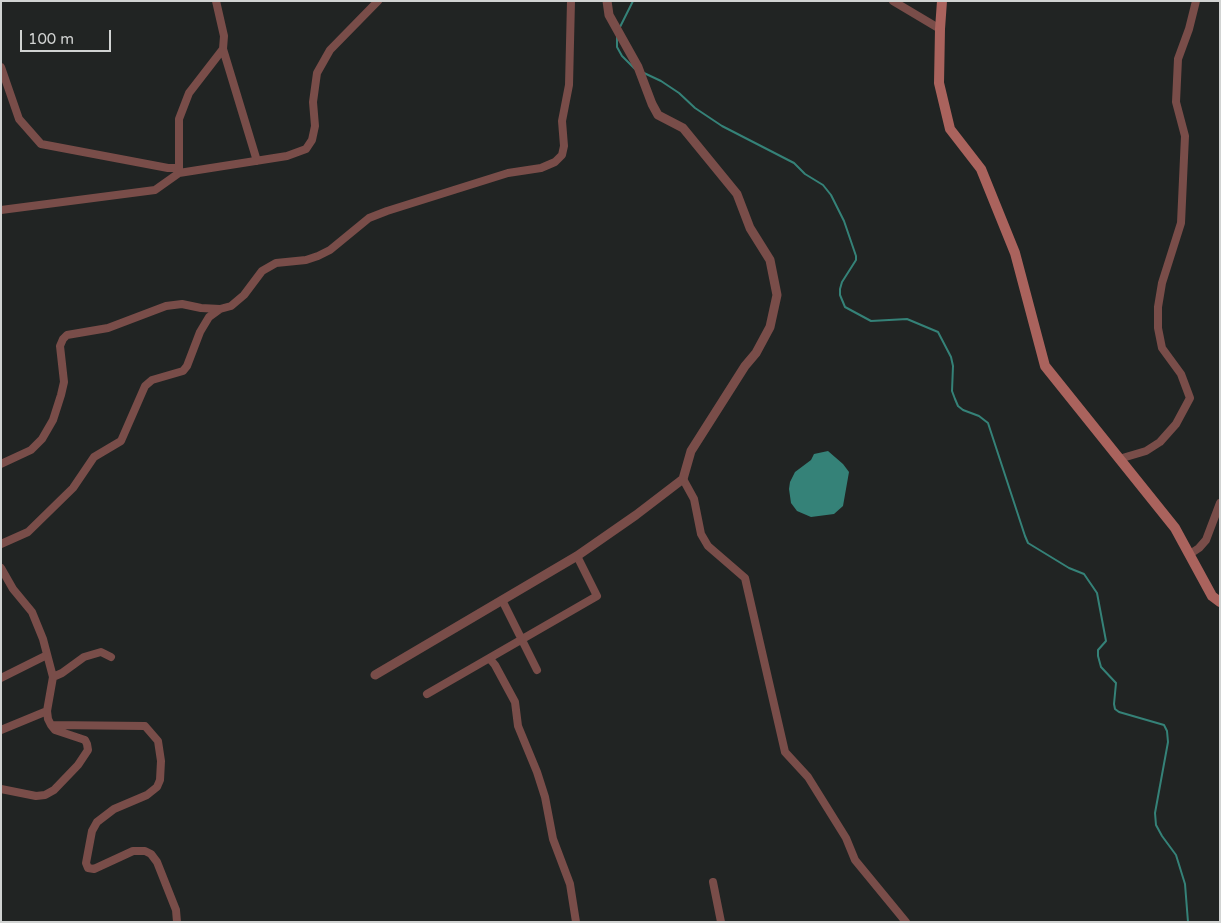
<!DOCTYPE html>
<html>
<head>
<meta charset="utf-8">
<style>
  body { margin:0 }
  #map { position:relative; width:1221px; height:923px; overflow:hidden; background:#212423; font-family:"Varela Round",sans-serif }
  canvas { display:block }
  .frame { position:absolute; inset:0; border:2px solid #d1d3d2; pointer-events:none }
  .scale { position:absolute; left:20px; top:30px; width:91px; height:22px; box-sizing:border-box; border:2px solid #d1d3d2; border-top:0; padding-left:6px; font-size:15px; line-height:18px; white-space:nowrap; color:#d1d3d2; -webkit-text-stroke:4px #212423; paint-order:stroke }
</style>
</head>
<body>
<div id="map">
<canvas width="1221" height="923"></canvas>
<div class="frame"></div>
<div class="scale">100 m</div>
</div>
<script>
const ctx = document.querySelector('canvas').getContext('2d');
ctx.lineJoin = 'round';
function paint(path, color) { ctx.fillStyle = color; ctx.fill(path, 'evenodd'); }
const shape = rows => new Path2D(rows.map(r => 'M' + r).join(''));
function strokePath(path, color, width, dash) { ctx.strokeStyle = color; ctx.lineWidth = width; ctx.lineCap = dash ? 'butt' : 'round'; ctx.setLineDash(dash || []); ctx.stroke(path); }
const water = shape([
  [828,451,843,464,849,472,843,506,834,514,811,517,797,511,791,503,789,489,790,482,795,472,811,460,814,454]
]);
const stream = shape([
  [620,27,633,1],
  [617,36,617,47,622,56,635,69],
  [644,73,661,81,679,93,695,108,722,126,794,163,805,174,823,185,831,195,844,221,856,256,856,260,842,282,840,289,840,295,845,307,871,321,907,319,938,332,951,357,953,366,952,391,955,399,958,406,963,410,979,416,988,423,1025,536,1028,543,1069,568,1084,574,1097,593,1106,641,1098,650,1098,656,1101,667,1116,683,1114,704,1115,709,1119,712,1164,725,1167,731,1168,742,1155,813,1156,825,1162,836,1176,855,1185,884,1188,922]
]);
const minor = shape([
  [893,1,940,29],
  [223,49,257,161],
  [1,67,19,119,41,144,168,168,178,168],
  [179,171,179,119,189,93,223,49,224,36,216,1],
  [1,210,155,190,179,173,287,156,306,149,312,140,315,126,313,102,317,73,330,50,378,1],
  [1119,459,1146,451,1160,442,1176,424,1190,398,1181,374,1162,348,1158,328,1158,307,1162,283,1181,223,1185,136,1176,102,1178,59,1189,29,1196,1],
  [1,464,31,450,42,439,53,420,61,395,64,382,60,346,63,339,67,335,108,328,166,306,182,304,201,308,220,309],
  [683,479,694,499,701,534,708,546,745,578,785,752,808,777,846,838,855,860,906,922],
  [1,544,28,532,73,488,94,457,121,441,145,386,152,380,183,371,187,366,200,332,209,317,220,309,231,306,244,295,262,271,276,263,306,260,318,256,330,250,369,218,387,211,508,173,541,168,555,162,562,155,564,146,562,121,569,85,571,1],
  [1190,554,1199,548,1206,540,1220,503],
  [1,568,13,589,32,612,43,639,53,677,47,711,48,719,51,725,145,726,158,741,161,761,160,780,157,787,147,795,114,809,97,822,92,831,86,863,88,868,94,869,133,851,145,851,151,854,157,862,176,910,177,922],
  [502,600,537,670],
  [490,659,495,665,515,702,518,726,537,772,545,797,553,839,570,884,576,922],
  [53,677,62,673,84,657,101,652,111,657],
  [1,678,47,655],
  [427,694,597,596,577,556],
  [1,730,47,711],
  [1,789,36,796,45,795,54,790,78,765,88,750,87,744,85,740,55,730,51,725],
  [713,882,721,922]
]);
const tertiary = shape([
  [375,675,577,556,636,515,683,479,691,451,745,366,756,353,770,327,777,295,770,260,750,228,737,194,683,128,658,115,652,104,638,67,609,15,607,1]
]);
const secondary = shape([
  [942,1,940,29,939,83,950,129,981,169,1015,253,1045,366,1175,528,1212,596,1220,602]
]);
paint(water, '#358278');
strokePath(stream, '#358278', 2);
strokePath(minor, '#794d49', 8);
strokePath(tertiary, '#794d49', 9);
strokePath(secondary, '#aa635d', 10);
</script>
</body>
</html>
